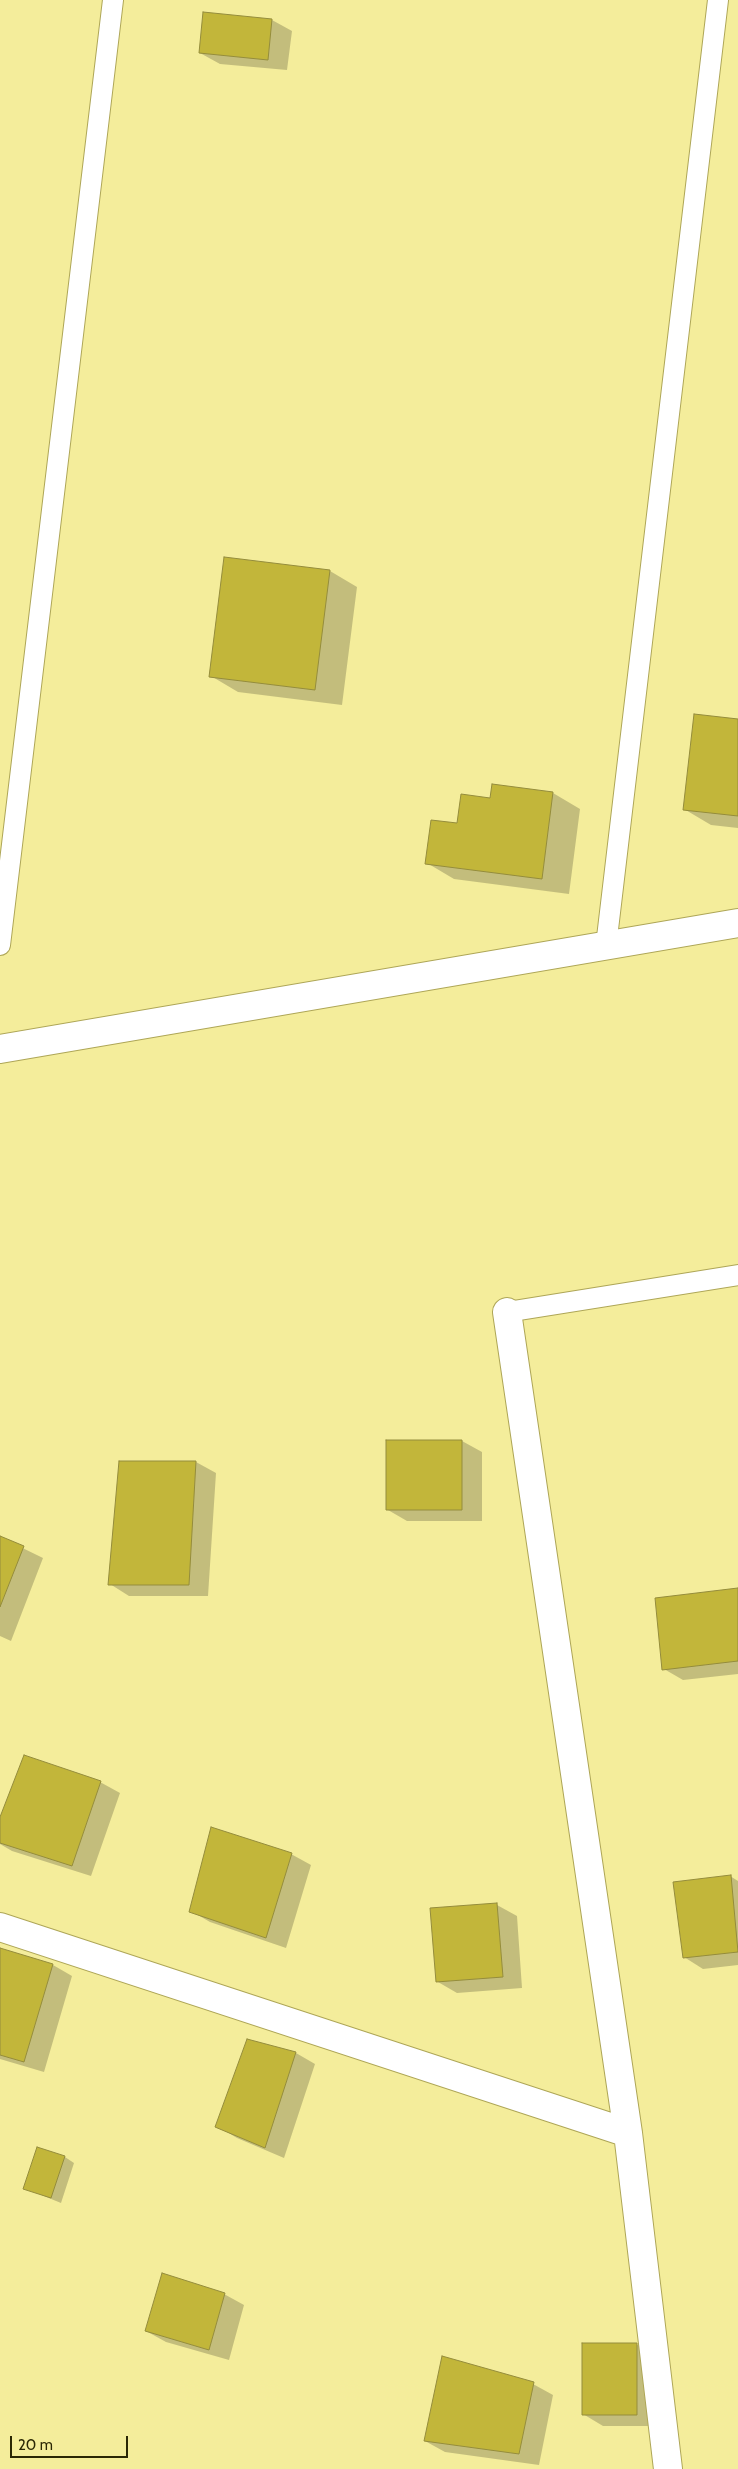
<!DOCTYPE html>
<html>
<head>
<meta charset="utf-8">
<style>
  body { margin:0 }
  #map { position:relative; width:738px; height:2469px; overflow:hidden; background:#f4ed9b; font-family:Cabin,sans-serif }
  canvas { display:block }
  .scale { position:absolute; left:10px; top:2436px; width:118px; height:22px; box-sizing:border-box; border:2px solid #2a2704; border-top:0; padding-left:6px; font-size:15px; line-height:18px; white-space:nowrap; color:#2a2704; -webkit-text-stroke:4px #f4ed9b; paint-order:stroke }
</style>
</head>
<body>
<div id="map">
<canvas width="738" height="2469"></canvas>
<div class="scale">20 m</div>
</div>
<script>
const ctx = document.querySelector('canvas').getContext('2d');
ctx.lineJoin = 'round';
function paint(path, color) { ctx.fillStyle = color; ctx.fill(path, 'evenodd'); }
const shape = rows => new Path2D(rows.map(r => 'M' + r).join(''));
function strokePath(path, color, width, dash) { ctx.strokeStyle = color; ctx.lineWidth = width; ctx.lineCap = dash ? 'butt' : 'round'; ctx.setLineDash(dash || []); ctx.stroke(path); }
const shadow = shape([
  [204,14,272,20,292,31,287,70,220,64,200,53],
  [225,558,330,571,357,587,342,705,238,692,211,676],
  [738,721,738,828,711,825,684,809],
  [493,786,553,793,580,809,569,894,454,879,427,863,458,825,491,799],
  [388,1441,462,1441,482,1452,482,1521,407,1521,388,1510],
  [121,1462,196,1462,216,1473,208,1596,129,1596,110,1584],
  [0,1537,43,1558,11,1641,0,1636],
  [738,1589,738,1674,683,1680,664,1669],
  [100,1782,120,1793,91,1876,12,1851,0,1844,0,1820],
  [291,1854,311,1865,286,1948,210,1922,191,1911],
  [730,1876,738,1881,738,1965,703,1969,684,1957],
  [497,1905,517,1916,522,1988,457,1993,438,1982],
  [0,1949,53,1965,72,1976,44,2072,0,2059],
  [296,2053,315,2064,284,2158,237,2138,217,2126],
  [65,2157,74,2163,61,2203,24,2188],
  [224,2294,244,2305,229,2360,166,2342,146,2331],
  [636,2344,656,2356,656,2426,603,2426,583,2414],
  [533,2384,553,2395,539,2465,445,2452,425,2441]
]);
const building = shape([
  [203,12,272,19,268,60,199,53,203,12],
  [224,557,330,570,315,690,209,677,224,557],
  [694,714,738,719,738,816,683,810,694,714],
  [492,784,553,792,542,879,425,864,431,820,457,823,461,794,490,798,492,784],
  [386,1440,462,1440,462,1510,386,1510,386,1440],
  [119,1461,196,1461,189,1585,108,1585,119,1461],
  [0,1536,24,1546,0,1607,0,1536],
  [738,1588,738,1661,662,1670,655,1598,738,1588],
  [24,1755,101,1781,72,1866,0,1843,0,1817,24,1755],
  [211,1827,292,1853,266,1938,189,1912,211,1827],
  [731,1875,738,1952,683,1958,673,1882,731,1875],
  [497,1903,503,1977,436,1982,430,1908,497,1903],
  [0,1948,53,1964,24,2062,0,2055,0,1948],
  [247,2039,296,2052,265,2148,215,2127,247,2039],
  [37,2147,65,2156,51,2198,23,2189,37,2147],
  [162,2273,225,2293,209,2350,145,2331,162,2273],
  [582,2343,637,2343,637,2415,582,2415,582,2343],
  [442,2356,534,2382,519,2454,424,2441,442,2356]
]);
const service = shape([
  [0,945,113,0],
  [606,946,718,0],
  [507,1312,738,1275]
]);
const minor = shape([
  [0,1049,738,923],
  [507,1312,628,2133,668,2469],
  [0,1927,628,2133]
]);
paint(shadow, '#0003');
paint(building, '#c2b63a');
strokePath(building, '#948c3c', 1);
strokePath(service, '#aea657', 22);
strokePath(minor, '#aea657', 30);
strokePath(service, '#fff', 20);
strokePath(minor, '#fff', 28);
</script>
</body>
</html>
